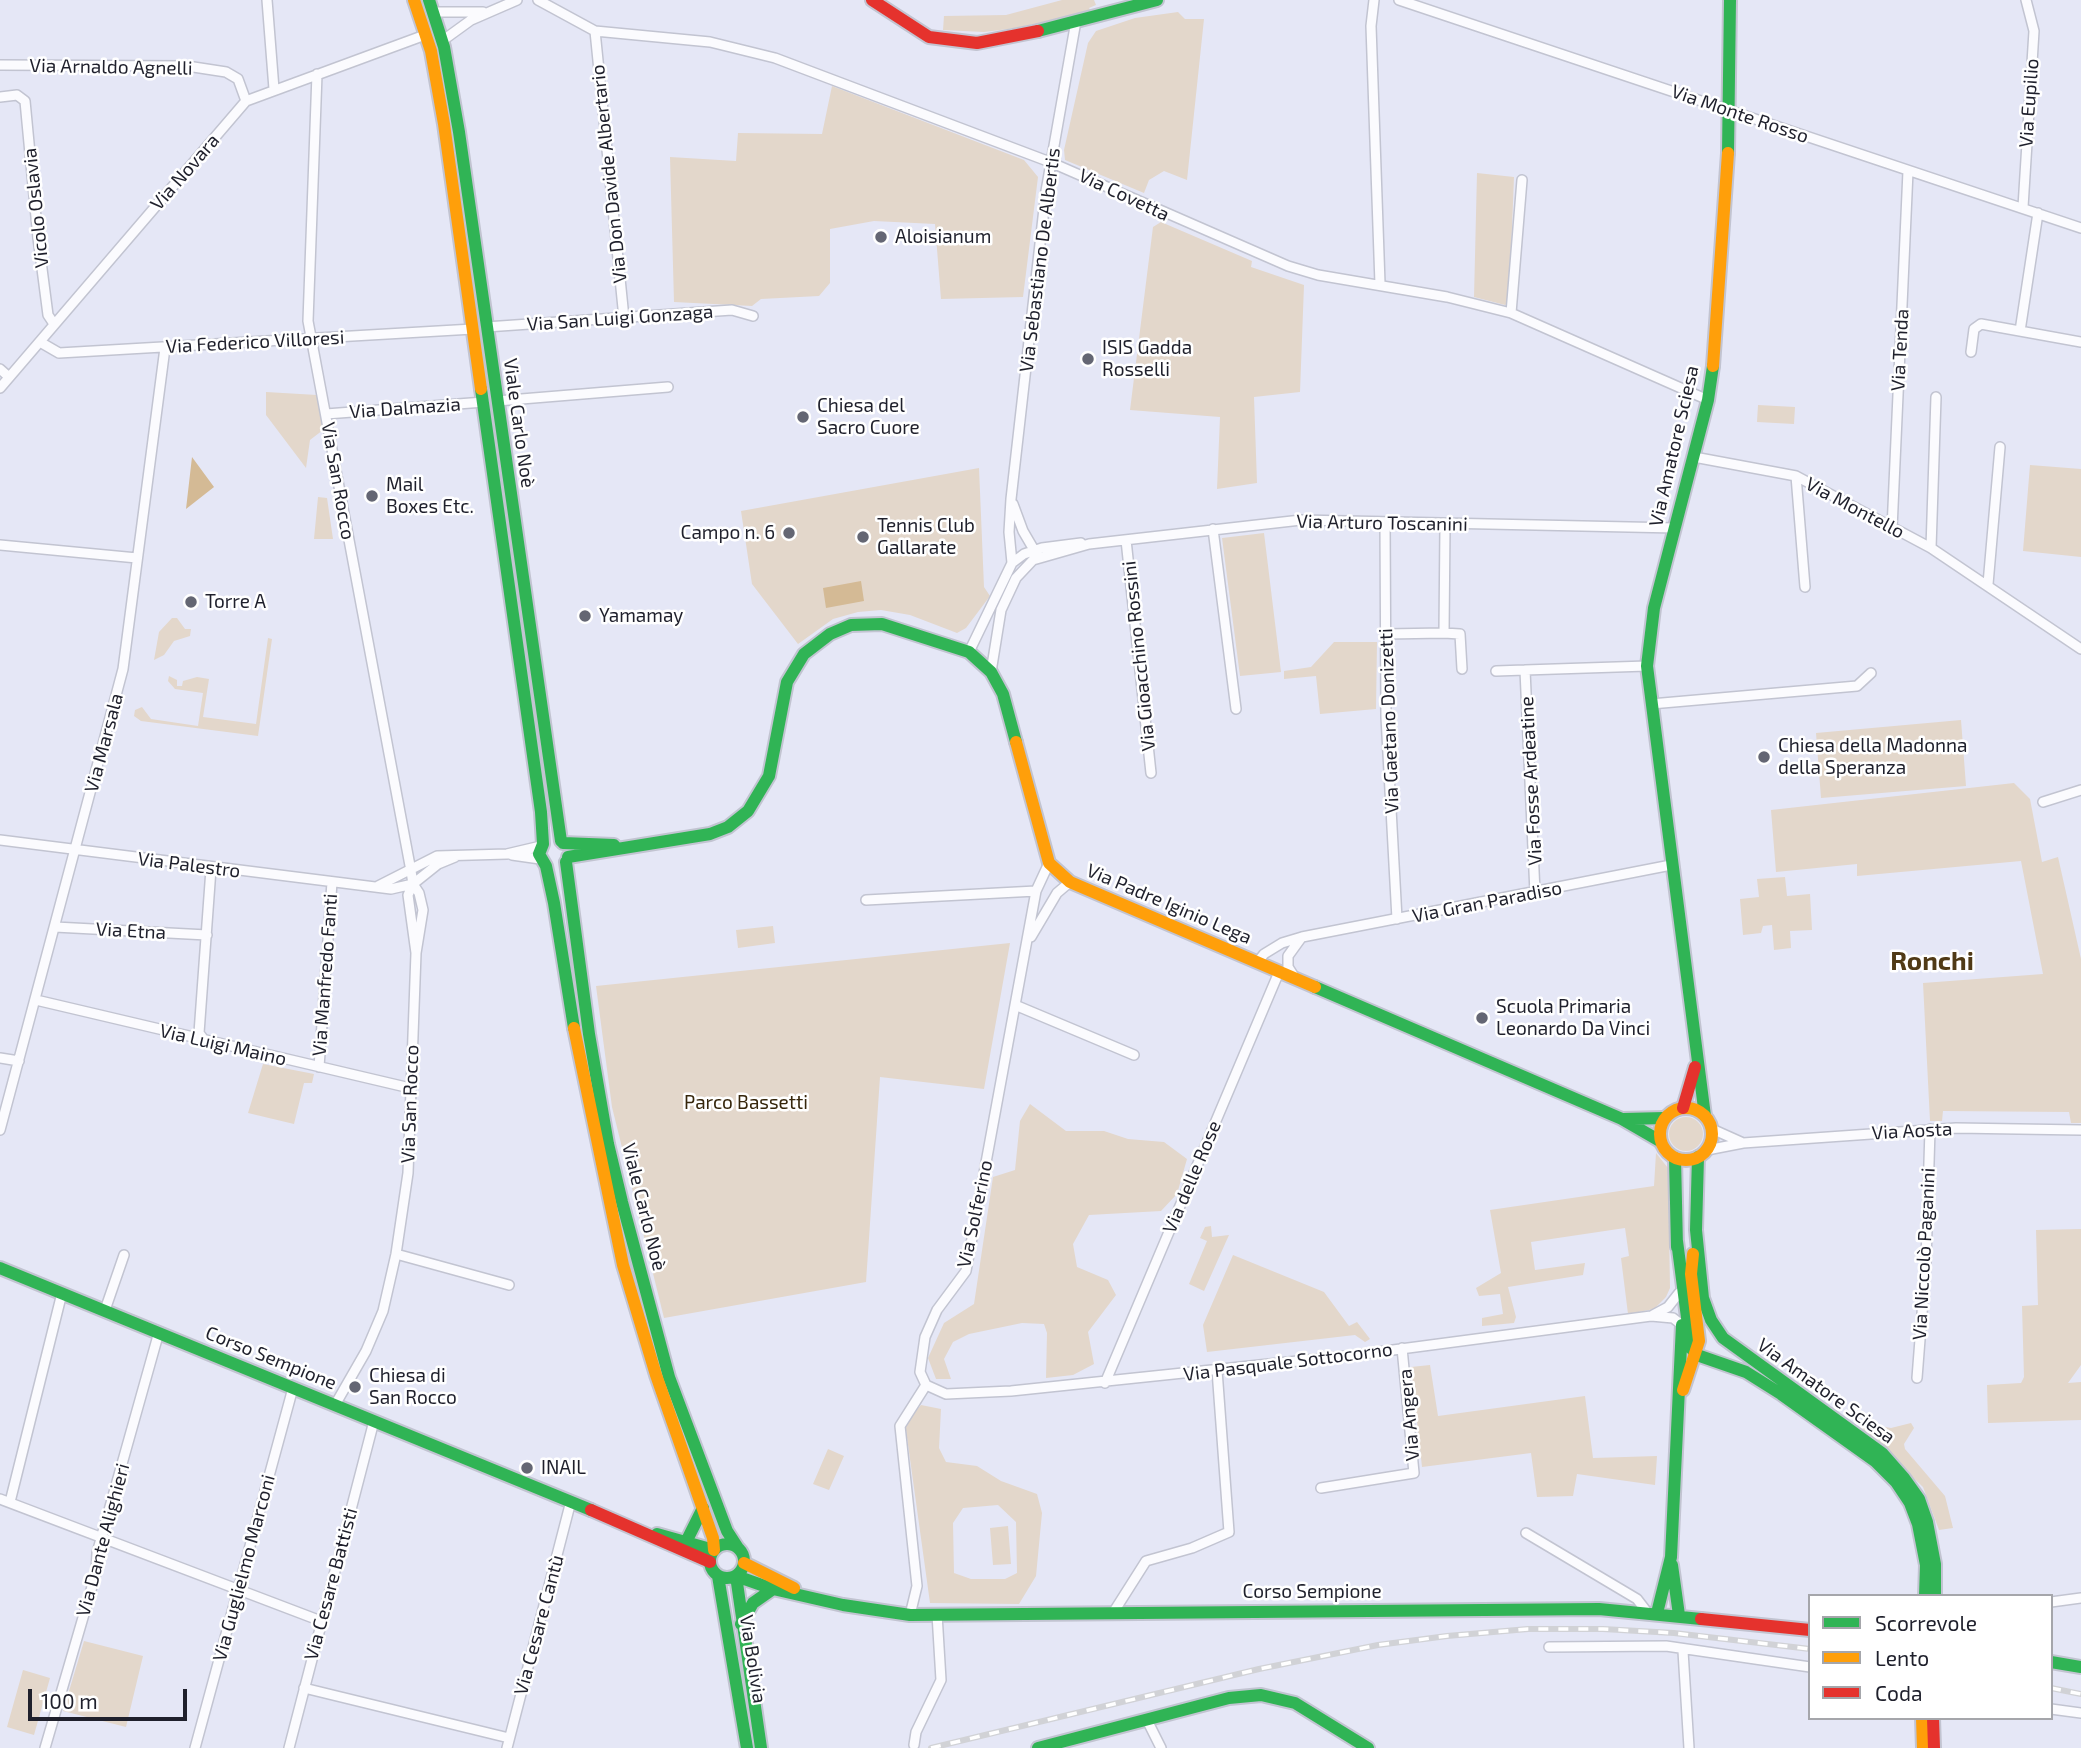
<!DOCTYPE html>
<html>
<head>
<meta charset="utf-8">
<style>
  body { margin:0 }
  #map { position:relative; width:2081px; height:1748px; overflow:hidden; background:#e5e7f6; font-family:"Exo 2",sans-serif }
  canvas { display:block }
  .legend { position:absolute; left:1808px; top:1594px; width:245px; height:126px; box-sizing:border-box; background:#fff; border:2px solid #a5a6ab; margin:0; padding:9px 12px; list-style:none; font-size:21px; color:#1f202c }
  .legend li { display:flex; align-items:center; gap:14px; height:35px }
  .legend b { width:35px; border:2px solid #a5a6ab }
  .scale { position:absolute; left:28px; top:1689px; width:159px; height:32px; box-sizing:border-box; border:4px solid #1f202c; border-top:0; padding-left:9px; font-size:21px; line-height:24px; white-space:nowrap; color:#1f202c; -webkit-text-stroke:5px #fff; paint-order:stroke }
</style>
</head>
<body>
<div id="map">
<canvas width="2081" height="1748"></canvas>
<ul class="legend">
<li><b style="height:9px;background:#30b455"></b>Scorrevole</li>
<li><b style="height:9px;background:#ff9f0a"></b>Lento</li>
<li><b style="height:9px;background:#e5322d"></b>Coda</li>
</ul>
<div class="scale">100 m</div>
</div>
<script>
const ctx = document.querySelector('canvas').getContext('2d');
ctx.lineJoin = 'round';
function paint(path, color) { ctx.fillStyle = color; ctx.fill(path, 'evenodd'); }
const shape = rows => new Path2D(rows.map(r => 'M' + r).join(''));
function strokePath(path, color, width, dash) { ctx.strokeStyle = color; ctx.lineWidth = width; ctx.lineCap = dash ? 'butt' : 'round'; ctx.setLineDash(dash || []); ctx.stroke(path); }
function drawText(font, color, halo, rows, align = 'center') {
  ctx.font = font + ' "Exo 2",sans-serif'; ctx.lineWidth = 5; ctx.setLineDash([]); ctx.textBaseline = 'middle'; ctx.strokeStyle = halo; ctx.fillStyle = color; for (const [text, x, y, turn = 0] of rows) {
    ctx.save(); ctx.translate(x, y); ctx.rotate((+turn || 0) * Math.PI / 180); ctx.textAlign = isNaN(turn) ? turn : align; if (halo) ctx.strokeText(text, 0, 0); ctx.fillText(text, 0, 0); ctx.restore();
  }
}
const green = shape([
  [1062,0,1094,0,1096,5,1089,8,1091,11,1016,28,984,32,943,30,944,16,1006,15],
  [1178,12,1185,19,1204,19,1187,180,1164,171,1149,180,1144,193,1065,160,1064,150,1088,43,1096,31,1135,18],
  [832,86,1024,160,1038,177,1023,297,941,299,935,224,874,221,830,229,830,283,819,296,761,299,752,306,674,302,670,157,736,161,738,133,822,134],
  [1477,173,1514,177,1509,303,1505,305,1474,297],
  [1161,222,1252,261,1251,267,1304,285,1300,392,1254,397,1257,483,1217,489,1220,417,1130,410,1153,227],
  [266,392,317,395,323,430,310,440,306,468,266,415],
  [1758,405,1795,407,1794,424,1757,422],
  [2030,465,2081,469,2081,557,2023,551],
  [979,468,984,587,990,596,966,628,957,633,910,615,881,610,858,612,833,619,798,644,752,584,741,511],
  [318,497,327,498,333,539,314,539],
  [1264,533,1281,672,1240,676,1222,538],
  [172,618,177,618,185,629,191,629,190,636,174,641,164,655,154,660,159,632],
  [268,638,272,639,258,736,141,721,134,716,135,710,142,707,151,719,198,726,203,693,175,689,168,681,169,676,177,680,177,686,182,686,183,681,197,677,209,679,203,717,256,724],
  [1334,642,1377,642,1376,709,1320,714,1316,676,1284,679,1284,671,1311,667],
  [1961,720,1966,786,1821,798,1816,733],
  [2014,783,2030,799,2042,862,2058,857,2081,959,2081,1123,2071,1123,2069,1112,1943,1111,1942,1121,1930,1121,1923,983,2043,974,2021,861,1857,876,1857,864,1776,872,1771,810],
  [1785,877,1787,896,1810,894,1812,930,1790,931,1791,948,1774,950,1772,925,1763,926,1761,933,1743,935,1740,899,1759,897,1757,879],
  [773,926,775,943,738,948,736,930],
  [1010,943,984,1089,880,1077,866,1282,664,1318,612,1107,596,986],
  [263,1064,314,1074,312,1083,304,1083,294,1124,248,1113],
  [1030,1104,1066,1131,1104,1131,1128,1139,1164,1142,1187,1159,1177,1194,1161,1211,1089,1215,1073,1244,1077,1267,1108,1280,1116,1295,1088,1332,1094,1364,1073,1375,1046,1378,1047,1333,1044,1324,1022,1323,969,1334,953,1342,944,1359,951,1379,936,1379,928,1358,944,1323,974,1304,993,1177,1015,1170,1020,1121],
  '1669 1134a17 17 0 1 1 34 0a17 17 0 1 1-34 0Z',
  [1656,1153,1668,1168,1670,1288,1666,1297,1654,1309,1628,1314,1621,1258,1629,1256,1625,1228,1531,1242,1535,1270,1585,1263,1583,1275,1508,1287,1516,1317,1514,1323,1482,1326,1482,1318,1503,1314,1500,1294,1479,1296,1476,1288,1501,1273,1490,1210,1654,1186],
  [1211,1226,1212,1237,1229,1235,1204,1291,1189,1284,1207,1241,1200,1238,1205,1227],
  [2081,1229,2081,1365,2068,1383,2081,1382,2081,1420,1988,1423,1987,1385,2021,1383,2024,1377,2022,1306,2038,1305,2036,1230],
  [1233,1255,1324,1292,1349,1326,1357,1322,1370,1339,1365,1342,1355,1335,1207,1352,1203,1325],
  [1430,1365,1438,1416,1585,1396,1593,1458,1657,1456,1655,1485,1577,1474,1573,1496,1537,1497,1531,1453,1422,1467,1411,1367],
  [921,1405,941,1409,939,1448,946,1462,977,1466,1001,1481,1037,1494,1042,1513,1036,1576,1019,1604,930,1603,905,1423],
  [998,1505,1016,1522,1017,1573,1005,1579,971,1579,954,1573,953,1523,963,1508],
  [1864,1423,1891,1428,1911,1423,1914,1428,1904,1444,1905,1449,1945,1496,1953,1528,1939,1530,1923,1487,1861,1428],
  [828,1449,844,1456,829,1490,813,1484],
  [1008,1526,1011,1564,993,1565,990,1528],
  [84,1641,143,1656,126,1727,63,1711],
  [23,1670,50,1678,34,1735,7,1727]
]);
const water = shape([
  [192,457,214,487,186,509],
  [861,581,864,601,826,608,823,588]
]);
const street = shape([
  [267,0,274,89],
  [538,0,595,31,710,42,775,58,1050,162,1288,266,1318,275,1447,297,1511,313,1708,400],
  [1374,0,1371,26,1380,284],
  [1399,0,2081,228],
  [433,12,483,12],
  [595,31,624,318],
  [442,41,471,20,517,0],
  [0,65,187,66,226,72,238,79,246,101],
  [317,74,308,321,411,871,413,884,408,895,416,953],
  [0,97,17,95,25,101,38,238,48,315,54,324],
  [2023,207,2034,31,2026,0],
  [1511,313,1522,180],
  [486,327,732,310,753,316],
  [2020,331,2038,213],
  [40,342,59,353,473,329],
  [1971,352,1974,329,1981,324,2081,342],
  [0,369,9,377],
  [0,388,246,101,425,35],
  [497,401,668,387],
  [326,414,484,402],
  [1694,457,1796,476,1931,548,2081,649],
  [1796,476,1805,587],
  [1013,504,1023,531,1037,555],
  [1385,522,1386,717,1397,919],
  [1213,529,1236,709],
  [1892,529,1908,171],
  [1126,540,1151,773],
  [0,545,137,558],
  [1931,548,1936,397],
  [1012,563,1009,532,1011,499,1046,191,1076,21],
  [1988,584,2000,447],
  [1444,633,1460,634,1462,669],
  [1386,634,1444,633,1445,525],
  [969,652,1012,563,1024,554,1042,548,1081,543],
  [1496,671,1525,670],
  [991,672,1001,610,1016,578,1033,560,1089,544,1301,520,1676,528],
  [1651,704,1857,686,1871,673],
  [2043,802,2081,790],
  [0,840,391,889,413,884,438,864,455,857],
  [512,855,540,859],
  [378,886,437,856,507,854,541,846],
  [1535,893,1525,670,1647,666],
  [866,900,1036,891],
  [55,927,207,935],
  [1031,937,1057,893,1070,882],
  [1257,963,1264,954,1282,943,1302,937,1671,865],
  [1295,978,1288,967,1288,956,1301,938],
  [36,1000,410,1088],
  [1015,1005,1134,1055],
  [205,1041,199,1033,211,869],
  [0,1058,19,1061],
  [319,1067,332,882],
  [1712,1129,1741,1142],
  [0,1130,123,669,165,348],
  [1707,1150,1743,1143,1956,1128,2081,1130],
  [396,1254,509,1285],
  [105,1310,124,1255],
  [1653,1315,1668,1307,1679,1293],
  [1917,1378,1926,1262,1930,1129],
  [1105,1383,1279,972],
  [926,1385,946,1394,1011,1391,1355,1355,1651,1316,1673,1318,1682,1325],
  [335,1405,366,1351,383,1311,396,1254,408,1173,416,953,423,910,419,893,413,884],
  [1321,1488,1414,1473,1402,1348],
  [0,1499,321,1621],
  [10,1502,62,1293],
  [1526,1533,1637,1599,1647,1612],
  [2051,1602,2081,1598],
  [1113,1613,1146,1561,1192,1548,1229,1532,1217,1370],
  [910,1615,917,1586,900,1426,926,1385,920,1372,925,1337,937,1310,966,1271,1036,891,1049,863],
  [1549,1647,1666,1646,1810,1667],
  [1683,1651,1689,1748],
  [304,1688,509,1738],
  [2051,1709,2081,1713],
  [1147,1720,1161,1748],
  [914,1745,916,1732,941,1680,937,1614],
  [45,1748,96,1573,97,1553,159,1332],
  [195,1748,293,1388],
  [289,1748,374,1421],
  [507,1748,571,1501]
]);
const fast = shape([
  [429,0,444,47,459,132,561,841],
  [1038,31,1157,0],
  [1728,153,1730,0],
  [481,389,541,812,543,844,539,854,546,866,554,903,574,1028],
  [563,843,614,845],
  [568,857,710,834,728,827,748,811,769,776,787,682,804,654,830,634,851,625,882,624,969,652,991,672,1003,694,1016,742],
  [566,862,589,1034,608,1144,622,1202,669,1377,727,1531,738,1548],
  [1315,987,1622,1119,1660,1141],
  [1705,1116,1647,666,1654,608,1708,400,1713,366],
  [1623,1119,1665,1118],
  [1698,1157,1696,1230,1703,1298,1711,1320,1723,1338,1882,1453,1904,1478,1919,1499,1927,1522,1935,1564,1935,1596],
  [1675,1158,1677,1247],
  [1677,1241,1691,1348,1697,1355,1746,1372,1781,1394,1875,1461,1896,1482,1910,1503,1918,1524,1926,1565,1925,1596],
  [0,1268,591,1510],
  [657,1534,714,1550],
  [687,1540,703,1508],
  '710 1561a17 17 0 1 1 34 0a17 17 0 1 1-34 0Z',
  [1672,1565,1679,1615],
  [718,1576,747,1748],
  [736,1576,761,1748],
  [736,1576,773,1589,843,1605,910,1615,1599,1609,1701,1619],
  [1657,1613,1671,1557,1682,1325],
  [741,1624,753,1603,773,1589],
  [2051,1662,2081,1667],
  [1038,1748,1229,1698,1261,1695,1295,1703,1368,1748]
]);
const slow = shape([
  [414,0,431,51,444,124,481,389],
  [1713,366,1728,153],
  [1016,742,1049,863,1070,882,1315,987],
  [574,1028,623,1265,656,1375,713,1538,714,1550],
  '1660 1134a26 26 0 1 1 52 0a26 26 0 1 1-52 0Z',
  [1683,1390,1699,1341,1691,1274,1693,1254],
  [744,1563,794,1588],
  [1922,1718,1923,1748]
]);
const jam = shape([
  [872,0,929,37,977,43,1038,31],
  [1683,1108,1695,1067],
  [591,1510,710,1562],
  [1701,1619,1810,1630],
  [1933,1718,1934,1748]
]);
const rail = shape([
  [2051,1688,2081,1694],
  [931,1748,1259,1669,1378,1645,1447,1636,1528,1629,1603,1629,1674,1633,1810,1649]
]);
const markers = [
  [881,237,7,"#646673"],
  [1088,359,7,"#646673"],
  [803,417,7,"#646673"],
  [372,496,7,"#646673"],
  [789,533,7,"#646673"],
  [863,537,7,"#646673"],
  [191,602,7,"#646673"],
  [585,616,7,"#646673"],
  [1764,757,7,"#646673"],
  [1482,1018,7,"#646673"],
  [355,1387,7,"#646673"],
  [527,1468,7,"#646673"]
];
const streetNames = [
  ["Via Arnaldo Agnelli",111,67,1],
  ["Via Eupilio",2029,103,-86],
  ["Via Monte Rosso",1740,114,19],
  ["Via Novara",185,172,-49],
  ["Via Don Davide Albertario",609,174,-96],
  ["Via Covetta",1124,195,25],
  ["Vicolo Oslavia",36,208,-96],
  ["Via Sebastiano De Albertis",1040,260,-83],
  ["Via San Luigi Gonzaga",620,318,-4],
  ["Via Federico Villoresi",255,342,-3],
  ["Via Tenda",1900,350,-87],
  ["Via Dalmazia",405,408,-4],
  ["Viale Carlo Noè",519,423,82],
  ["Via Amatore Sciesa",1674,446,-77],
  ["Via San Rocco",338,481,80],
  ["Via Montello",1855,508,28],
  ["Via Arturo Toscanini",1382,523,1],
  ["Via Gioacchino Rossini",1139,656,-96],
  ["Via Gaetano Donizetti",1389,721,-92],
  ["Via Marsala",104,743,-75],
  ["Via Fosse Ardeatine",1531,781,-93],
  ["Via Palestro",189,865,7],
  ["Via Gran Paradiso",1487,902,-11],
  ["Via Padre Iginio Lega",1169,904,23],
  ["Via Etna",131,931,3],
  ["Via Manfredo Fanti",325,975,-86],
  ["Via Luigi Maino",223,1045,13],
  ["Via San Rocco",410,1104,-88],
  ["Via Aosta",1912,1131,-3],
  ["Via delle Rose",1192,1177,-67],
  ["Viale Carlo Noè",644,1207,76],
  ["Via Solferino",975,1214,-78],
  ["Via Niccolò Paganini",1924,1254,-87],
  ["Corso Sempione",271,1358,22],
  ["Via Pasquale Sottocorno",1288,1362,-7],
  ["Via Amatore Sciesa",1826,1391,36],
  ["Via Angera",1409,1415,-95],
  ["Via Dante Alighieri",103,1540,-75],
  ["Via Guglielmo Marconi",244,1568,-75],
  ["Via Cesare Battisti",331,1584,-75],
  ["Corso Sempione",1312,1592],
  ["Via Cesare Cantù",539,1625,-75],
  ["Via Bolivia",753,1659,81]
];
const poiNames = [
  ["Aloisianum",895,237],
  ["ISIS Gadda",1102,348],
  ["Rosselli",1102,370],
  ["Chiesa del",817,406],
  ["Sacro Cuore",817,428],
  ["Mail",386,485],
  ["Boxes Etc.",386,507],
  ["Tennis Club",877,526],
  ["Gallarate",877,548],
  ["Campo n. 6",775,533,"right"],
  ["Torre A",205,602],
  ["Yamamay",599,616],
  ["Chiesa della Madonna",1778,746],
  ["della Speranza",1778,768],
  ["Scuola Primaria",1496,1007],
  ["Leonardo Da Vinci",1496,1029],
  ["Chiesa di",369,1376],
  ["San Rocco",369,1398],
  ["INAIL",541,1468]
];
const parkNames = [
  ["Parco Bassetti",746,1103]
];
const districtNames = [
  ["Ronchi",1932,961]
];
paint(green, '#e3d7cb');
paint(water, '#d4ba95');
strokePath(street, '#c2c4d1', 12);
strokePath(fast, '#c2c4d1', 16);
strokePath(slow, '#c2c4d1', 16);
strokePath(jam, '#c2c4d1', 16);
strokePath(street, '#fbfbfe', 9);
strokePath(fast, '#30b455', 12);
strokePath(slow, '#ff9f0a', 12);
strokePath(jam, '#e5322d', 12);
strokePath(rail, '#d1d2d6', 6);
strokePath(rail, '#fff', 3.5, [10]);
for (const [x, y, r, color] of markers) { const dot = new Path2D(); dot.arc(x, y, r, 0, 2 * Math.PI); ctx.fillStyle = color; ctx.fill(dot); strokePath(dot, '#fff', 2.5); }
drawText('19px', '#1f202c', '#fff', streetNames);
drawText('19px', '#1f202c', '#fff', poiNames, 'left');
drawText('19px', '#36260b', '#fff', parkNames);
drawText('bold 26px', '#503a16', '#fff', districtNames);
</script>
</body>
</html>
